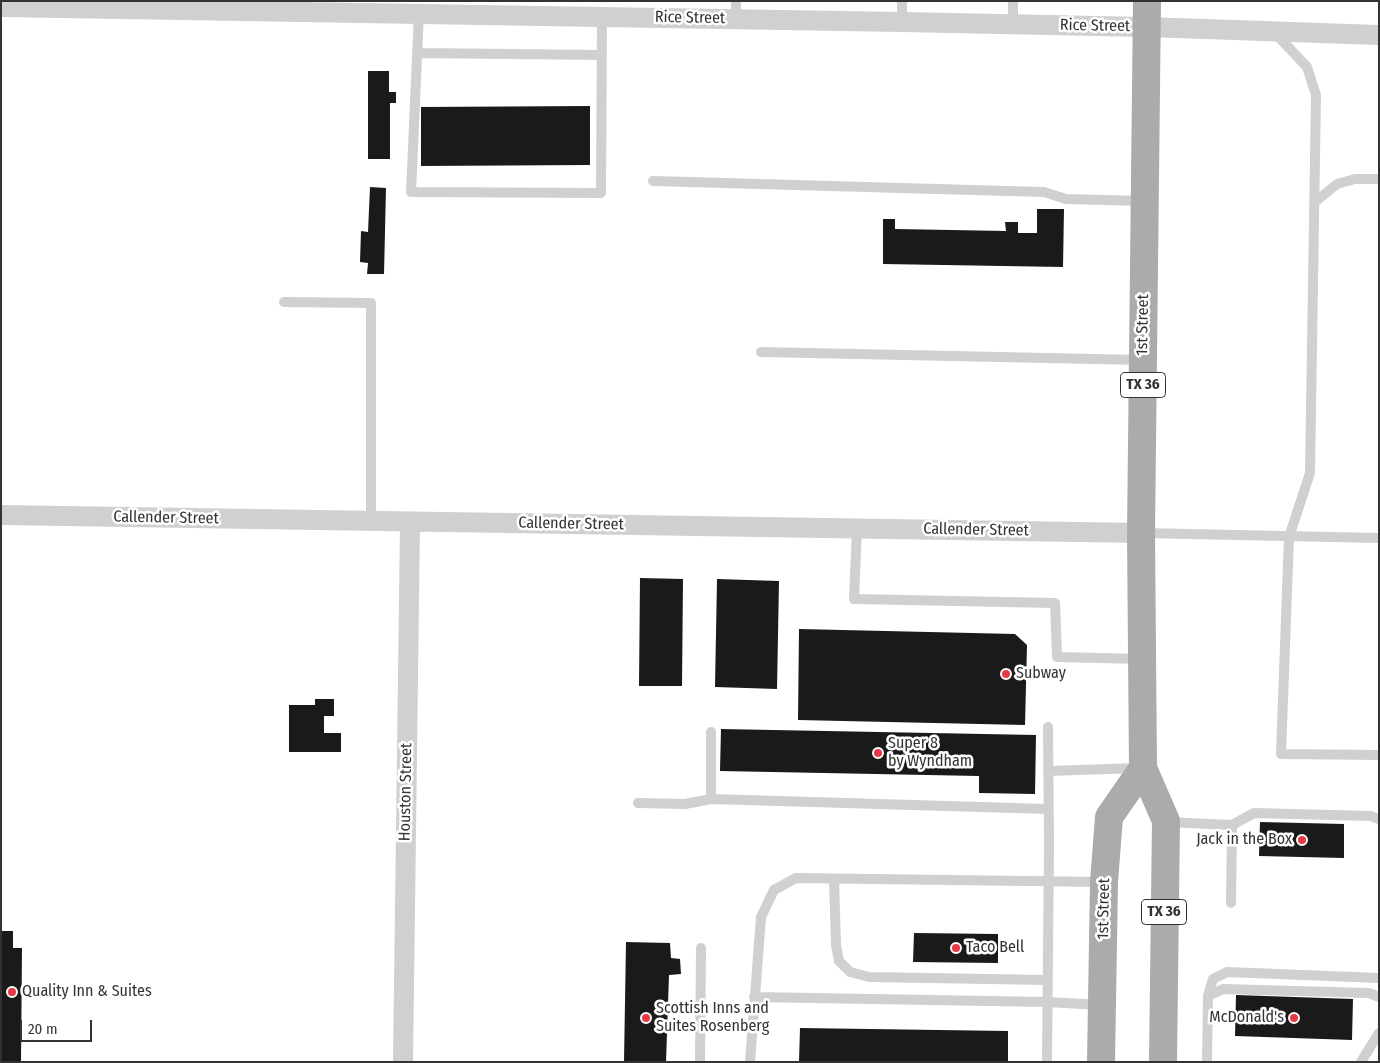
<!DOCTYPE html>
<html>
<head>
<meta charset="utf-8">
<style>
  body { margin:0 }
  #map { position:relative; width:1380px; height:1063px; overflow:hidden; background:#fff; font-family:"Fira Sans Condensed",sans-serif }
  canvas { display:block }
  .frame { position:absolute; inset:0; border:2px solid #333; pointer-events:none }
  .scale { position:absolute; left:20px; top:1020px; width:72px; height:22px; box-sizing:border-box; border:2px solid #333; border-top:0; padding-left:6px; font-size:15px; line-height:18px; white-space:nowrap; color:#333; -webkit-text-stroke:4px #fff; paint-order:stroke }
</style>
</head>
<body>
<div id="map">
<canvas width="1380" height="1063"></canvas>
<div class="frame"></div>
<div class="scale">20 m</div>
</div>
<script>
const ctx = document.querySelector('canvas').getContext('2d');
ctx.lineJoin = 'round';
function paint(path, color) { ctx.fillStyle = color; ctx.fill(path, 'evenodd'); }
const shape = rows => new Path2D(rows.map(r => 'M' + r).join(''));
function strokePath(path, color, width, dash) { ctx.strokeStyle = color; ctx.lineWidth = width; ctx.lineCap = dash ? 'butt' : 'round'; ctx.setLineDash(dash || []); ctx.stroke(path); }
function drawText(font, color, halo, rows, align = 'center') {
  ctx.font = font + ' "Fira Sans Condensed",sans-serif'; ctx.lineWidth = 5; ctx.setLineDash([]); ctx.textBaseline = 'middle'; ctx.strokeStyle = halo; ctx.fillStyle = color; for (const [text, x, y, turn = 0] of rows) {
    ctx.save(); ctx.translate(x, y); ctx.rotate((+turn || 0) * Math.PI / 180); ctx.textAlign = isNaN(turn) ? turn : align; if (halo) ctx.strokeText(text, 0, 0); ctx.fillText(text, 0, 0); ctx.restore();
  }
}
const building = shape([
  [368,71,389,71,389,92,396,92,396,103,390,103,390,159,368,159],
  [590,106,590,165,421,166,421,107],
  [370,187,386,188,384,274,367,274,368,263,360,262,361,231,368,232],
  [1037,209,1064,209,1063,267,883,264,883,219,895,219,895,229,1006,231,1005,222,1018,222,1018,233,1037,233],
  [640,578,683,579,682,686,639,686],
  [717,579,779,581,777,689,715,687],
  [799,629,1015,634,1027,645,1025,725,798,720],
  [315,699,334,699,334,716,324,716,324,733,341,733,341,752,289,752,289,705,315,705],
  [721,729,1036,735,1035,794,979,793,979,776,720,771],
  [1260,822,1344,824,1344,858,1259,856],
  [1,931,13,931,13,948,22,948,21,1062,1,1062],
  [914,933,998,934,998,963,913,962],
  [626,942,670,943,671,958,680,959,681,974,669,975,666,1062,624,1062],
  [1236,995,1353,999,1352,1040,1235,1036],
  [800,1028,1008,1031,1008,1062,799,1062]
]);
const service = shape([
  [1013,1,1013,24],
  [419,12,411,192,601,193,602,16],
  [736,19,736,1],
  [902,22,902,1],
  [1275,33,1307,67,1316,95,1310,473,1289,537,1281,754,1379,755],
  [418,53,602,55],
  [653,181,1044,192,1066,199,1143,201],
  [1315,202,1337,184,1355,179,1379,179],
  [284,302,371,303,371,521],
  [761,352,1142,360],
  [857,529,854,599,1055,603,1057,657,1141,659],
  [1142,533,1379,538],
  [711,732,711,799],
  [1048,771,1139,768],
  [638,803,685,804,711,799,1048,809],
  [1167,822,1232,825,1254,813,1371,816,1379,819],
  [834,879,836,945,839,961,850,972,869,977,1048,980],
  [1231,903,1232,825],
  [1208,996,1223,989,1369,993,1379,997],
  [754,997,1047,1002,1100,1005],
  [700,1062,701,948],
  [750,1062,761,917,774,890,796,878,1103,882],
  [1047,1062,1049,843,1048,727],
  [1207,1062,1208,996,1213,979,1227,972,1379,978],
  [1361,1062,1379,1033]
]);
const minor = shape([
  [1,7,902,22,1146,27,1379,35],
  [1,515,1141,533],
  [403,1062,410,522]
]);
const primary = shape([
  [1147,1,1141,533,1143,768,1166,821,1163,1062],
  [1101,1062,1104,882,1109,817,1143,768]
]);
const markers = [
  [1006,674,5,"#e63946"],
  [878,753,5,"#e63946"],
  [1302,840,5,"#e63946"],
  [956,948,5,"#e63946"],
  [12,992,5,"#e63946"],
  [646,1018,5,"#e63946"],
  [1294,1018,5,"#e63946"]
];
const shields = [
  [1143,385,45],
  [1164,912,45]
];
const shieldNames = [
  ["TX 36",1143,385],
  ["TX 36",1164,912]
];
const streetNames = [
  ["Rice Street",690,18,1],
  ["Rice Street",1095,26,1],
  ["1st Street",1143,325,-89],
  ["Callender Street",166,518,1],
  ["Callender Street",571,524,1],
  ["Callender Street",976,530,1],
  ["Houston Street",406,792,-89],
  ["1st Street",1104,909,-89]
];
const poiNames = [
  ["Subway",1016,674],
  ["Super 8",888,744],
  ["by Wyndham",888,762],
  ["Jack in the Box",1292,840,"right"],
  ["Taco Bell",966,948],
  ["Quality Inn & Suites",22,992],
  ["Scottish Inns and",656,1009],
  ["Suites Rosenberg",656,1027],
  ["McDonald's",1284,1018,"right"]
];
paint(building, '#1a1a1a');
strokePath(service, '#d0d0d0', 10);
strokePath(minor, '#d0d0d0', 20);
strokePath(primary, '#ababab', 28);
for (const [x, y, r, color] of markers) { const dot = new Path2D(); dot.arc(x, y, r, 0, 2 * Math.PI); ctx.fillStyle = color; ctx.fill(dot); strokePath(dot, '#fff', 2); }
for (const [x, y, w] of shields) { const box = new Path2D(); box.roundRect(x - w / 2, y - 12.5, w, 25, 4); ctx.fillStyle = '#fff'; ctx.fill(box); strokePath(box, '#333', 1); }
drawText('bold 15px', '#333', null, shieldNames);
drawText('16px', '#333', '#fff', streetNames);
drawText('16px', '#333', '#fff', poiNames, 'left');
</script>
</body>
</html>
